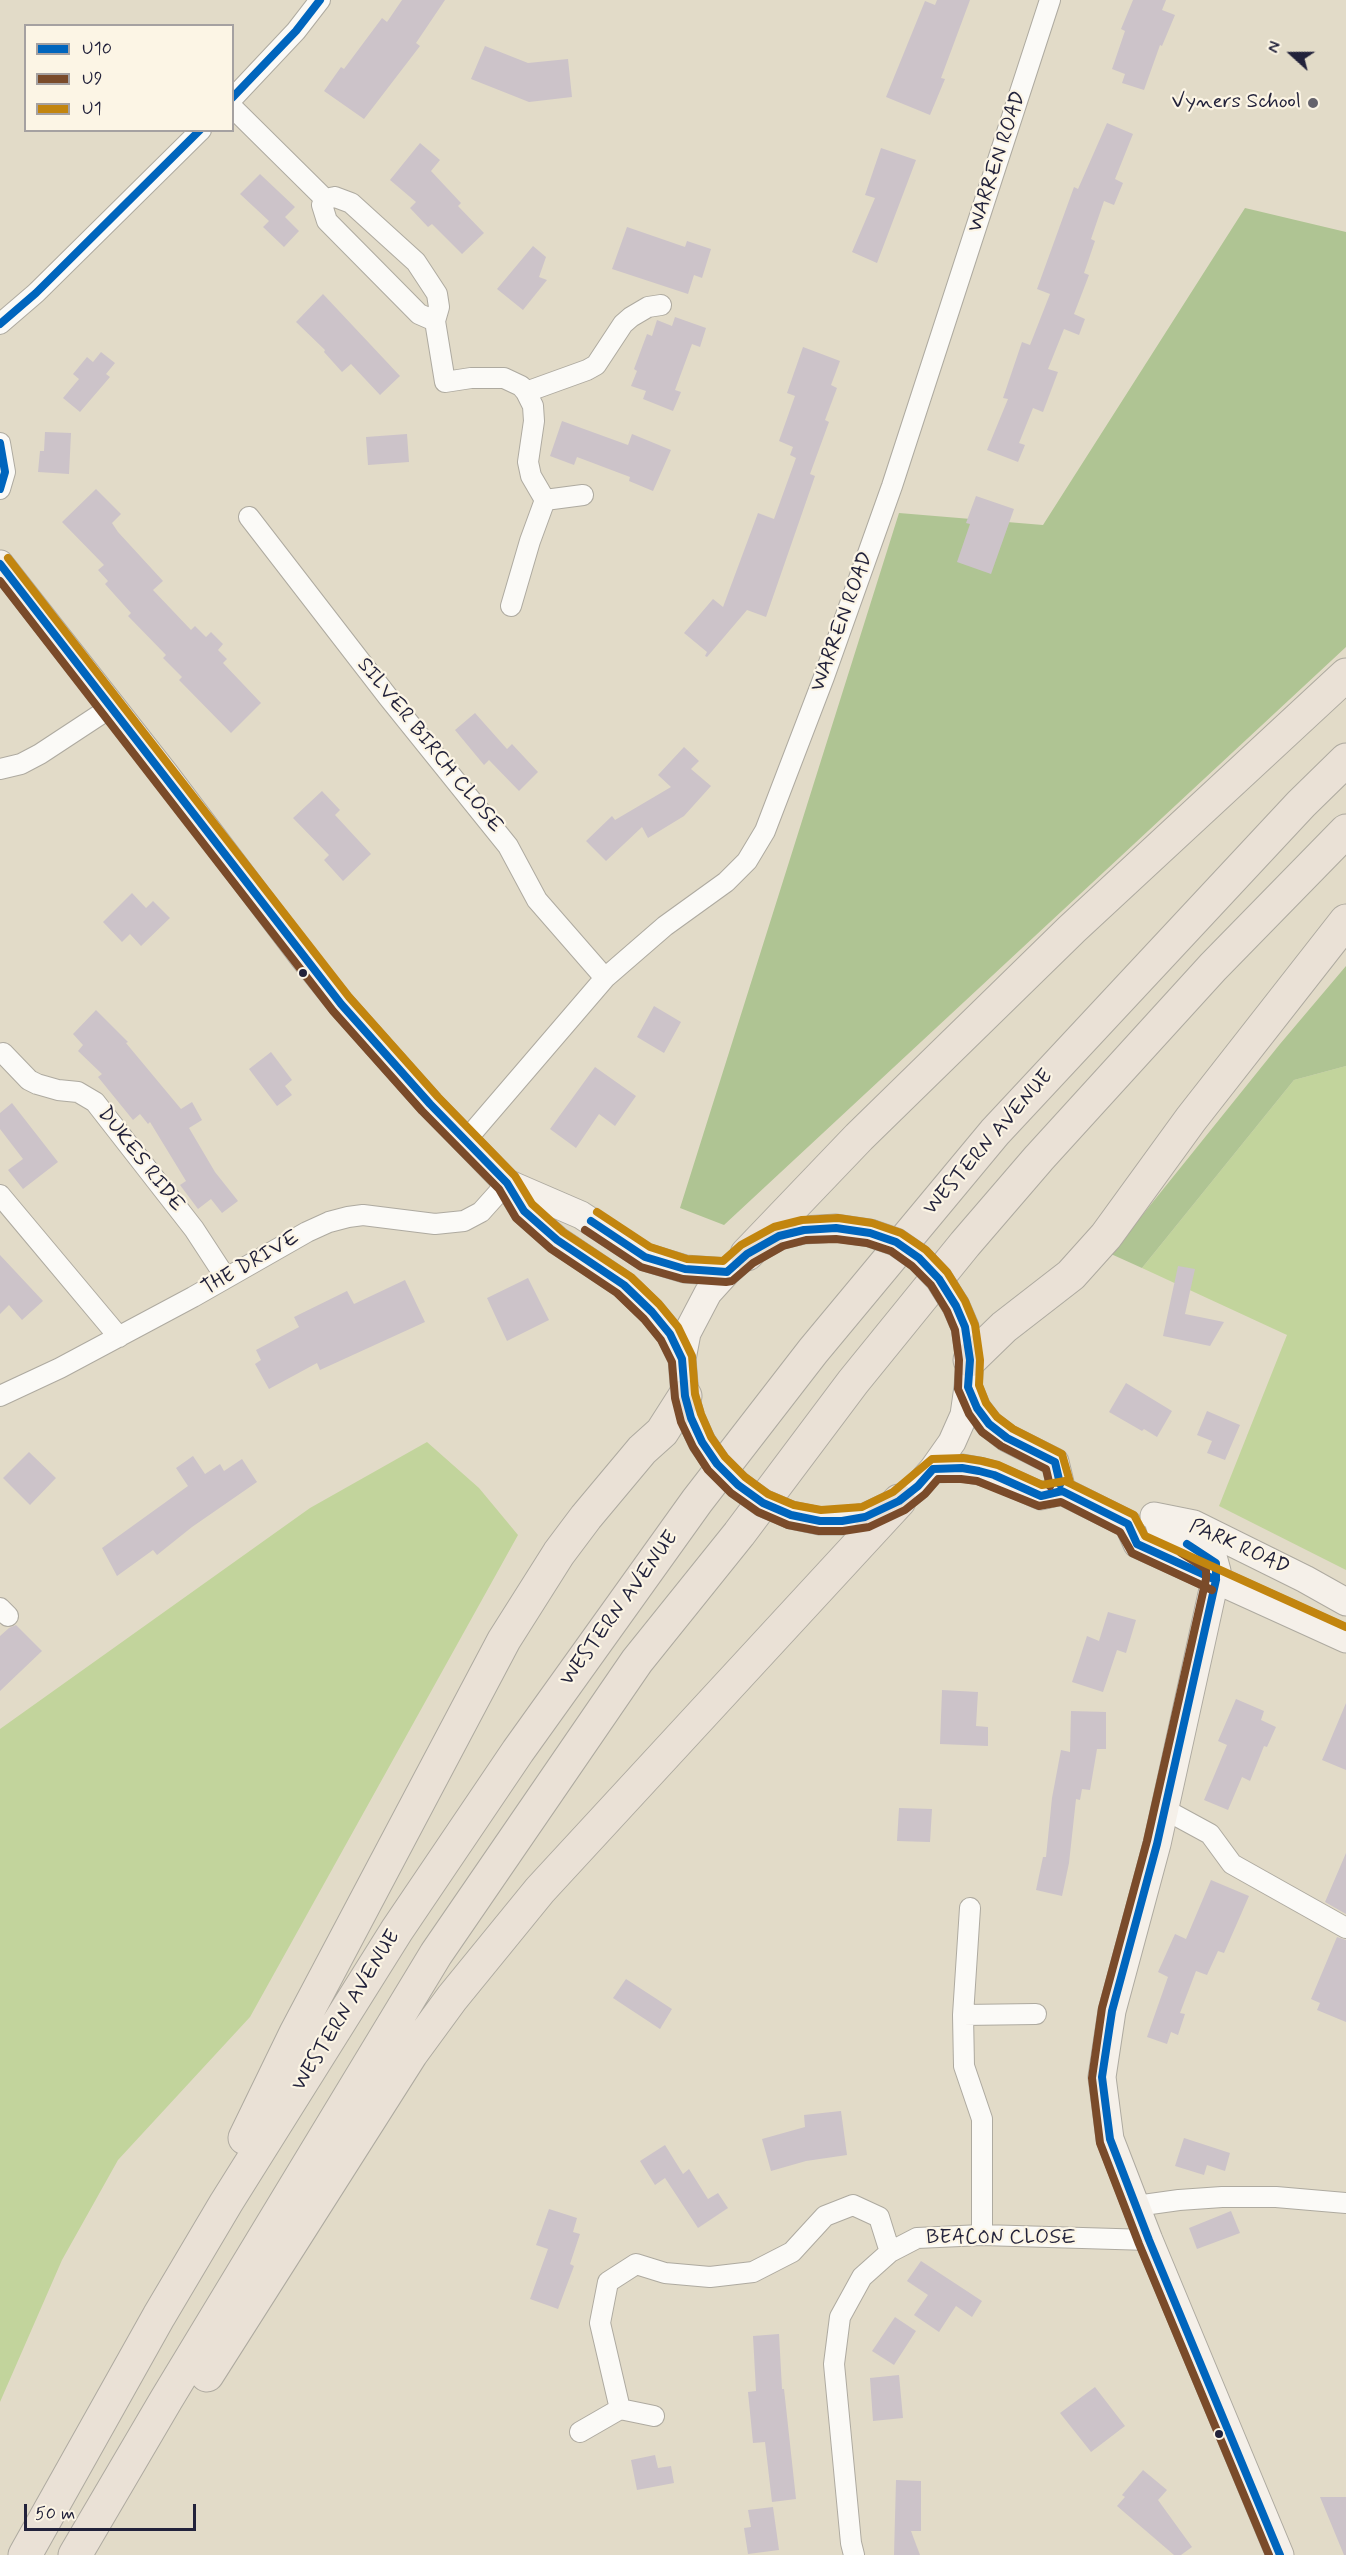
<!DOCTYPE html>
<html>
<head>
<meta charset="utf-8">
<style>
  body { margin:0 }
  #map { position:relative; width:1346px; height:2555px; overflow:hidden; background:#e2dbc8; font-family:Mynerve,sans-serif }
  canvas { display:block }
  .legend { position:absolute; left:24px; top:24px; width:210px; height:108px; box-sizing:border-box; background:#fcf5e5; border:2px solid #a5a1a1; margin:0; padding:8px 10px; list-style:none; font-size:18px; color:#22223b }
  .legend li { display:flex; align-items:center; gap:12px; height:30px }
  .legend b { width:30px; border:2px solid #a5a1a1 }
  .north { position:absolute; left:1262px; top:24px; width:60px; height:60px; -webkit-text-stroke:4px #fcf5e5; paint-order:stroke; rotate:291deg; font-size:16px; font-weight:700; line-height:24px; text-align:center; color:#22223b }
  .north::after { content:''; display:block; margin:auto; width:21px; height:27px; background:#22223b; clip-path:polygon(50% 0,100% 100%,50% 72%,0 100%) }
  .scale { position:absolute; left:24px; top:2504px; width:172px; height:27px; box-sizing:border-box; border:3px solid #22223b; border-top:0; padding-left:8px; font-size:18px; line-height:21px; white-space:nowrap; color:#22223b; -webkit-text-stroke:4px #fcf5e5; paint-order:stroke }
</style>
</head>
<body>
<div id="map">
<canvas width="1346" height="2555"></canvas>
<ul class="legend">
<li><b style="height:8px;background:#0065bd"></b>U10</li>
<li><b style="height:8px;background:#7a4b2a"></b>U9</li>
<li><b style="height:8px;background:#c2850f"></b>U1</li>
</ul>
<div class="north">N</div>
<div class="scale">50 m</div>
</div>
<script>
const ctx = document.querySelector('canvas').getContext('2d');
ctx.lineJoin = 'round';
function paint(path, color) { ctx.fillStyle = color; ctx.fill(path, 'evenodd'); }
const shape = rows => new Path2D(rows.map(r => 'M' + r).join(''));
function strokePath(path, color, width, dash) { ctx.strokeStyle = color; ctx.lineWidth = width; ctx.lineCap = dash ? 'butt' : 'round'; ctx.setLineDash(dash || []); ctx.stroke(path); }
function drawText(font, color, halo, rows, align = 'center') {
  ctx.font = font + ' Mynerve,sans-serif'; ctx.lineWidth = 4.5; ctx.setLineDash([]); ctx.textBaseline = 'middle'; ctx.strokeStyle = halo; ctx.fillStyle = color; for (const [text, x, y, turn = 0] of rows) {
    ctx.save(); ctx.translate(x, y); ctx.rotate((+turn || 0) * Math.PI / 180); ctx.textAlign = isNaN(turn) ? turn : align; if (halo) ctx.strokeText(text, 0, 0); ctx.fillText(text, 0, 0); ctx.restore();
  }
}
const green = shape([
  [1346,1066,1346,1570,1219,1506,1287,1335,1142,1268,1294,1080],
  [427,1442,479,1488,518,1535,250,2017,118,2160,62,2260,0,2402,0,1729,310,1508]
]);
const forest = shape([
  [1245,208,1346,232,1346,647,724,1225,680,1208,899,513,1043,525],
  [1346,966,1346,1066,1294,1080,1142,1268,1111,1254,1280,1044]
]);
const building = shape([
  [402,0,445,0,416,43,420,46,364,119,324,91,341,67,344,69,382,18,387,22],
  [937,0,970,0,941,78,945,79,930,115,886,97,925,1,935,5],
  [1133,0,1166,0,1162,10,1175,15,1162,46,1160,45,1144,90,1122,83,1125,74,1112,69,1125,31,1121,29],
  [485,46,528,63,568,59,572,97,529,102,471,79],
  [1107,123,1133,134,1115,179,1123,183,1114,205,1104,201,1091,239,1095,241,1084,273,1089,275,1074,314,1085,319,1079,335,1064,329,1048,369,1058,372,1043,412,1033,408,1019,443,1025,445,1018,462,987,450,1008,399,1003,398,1022,342,1030,345,1050,294,1037,289,1074,187,1078,189],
  [420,143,440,160,431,171,461,203,458,206,484,233,462,254,432,224,428,227,410,208,416,202,390,180],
  [881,148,916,160,877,263,852,252,875,198,865,195],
  [260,174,295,207,285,217,299,231,284,247,263,227,269,221,240,194],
  [627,227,685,247,687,241,711,249,702,278,694,275,688,294,612,269],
  [533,246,546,257,539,277,547,280,523,310,497,289],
  [323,294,400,376,380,395,351,364,342,372,324,352,325,350,296,322],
  [675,317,706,328,700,347,692,344,675,390,681,392,673,411,643,399,646,391,631,386,637,371,634,369,647,334,652,336,657,320,672,326],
  [803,347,840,361,831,385,837,388,825,420,829,422,810,474,815,476,766,617,747,610,707,657,705,656,707,652,684,633,713,599,723,607,758,513,774,519,796,458,790,455,793,447,779,441,795,396,787,393],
  [101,352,115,363,106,374,110,377,80,412,63,398,79,379,73,374,87,357,93,362],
  [562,421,628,445,632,434,671,450,653,491,629,481,630,477,577,457,574,465,550,456],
  [45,432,71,433,69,474,38,472,40,451,44,451],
  [407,434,409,462,368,465,366,437],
  [96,489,121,514,112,523,118,532,163,581,153,590,191,630,195,626,206,637,211,632,223,644,218,650,227,659,223,663,261,703,231,733,179,680,182,677,163,658,166,655,128,616,131,613,105,584,108,581,98,570,104,565,62,522],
  [976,496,1014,509,991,574,957,562,970,524,966,523],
  [475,713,507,749,512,744,538,772,519,791,489,760,484,765,455,730],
  [684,747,699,761,691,769,711,786,684,816,648,838,642,827,606,861,586,841,612,816,615,820,671,787,658,775],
  [322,791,340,810,335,815,371,854,343,881,324,860,329,855,293,818],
  [132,893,146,908,153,901,170,918,141,946,130,934,122,942,103,922],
  [654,1006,681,1022,664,1053,637,1037],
  [96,1010,128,1042,126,1043,181,1109,192,1102,202,1120,189,1128,215,1172,238,1201,222,1213,211,1199,198,1209,180,1185,186,1181,150,1122,148,1124,140,1114,133,1120,98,1077,102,1074,78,1051,83,1045,73,1034],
  [271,1052,292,1080,285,1086,292,1095,277,1106,249,1069],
  [595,1067,636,1096,615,1126,599,1114,576,1148,550,1129],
  [12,1103,58,1162,23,1189,8,1170,23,1159,0,1129,0,1113],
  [0,1255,43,1301,22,1320,9,1305,0,1314],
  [1178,1266,1195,1269,1185,1314,1224,1322,1210,1346,1163,1336],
  [528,1278,549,1320,507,1341,487,1298],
  [405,1280,425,1322,320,1370,317,1363,269,1389,255,1364,261,1360,256,1350,299,1327,294,1317,347,1291,354,1304],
  [1126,1383,1172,1411,1157,1437,1144,1429,1142,1431,1109,1412],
  [1207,1411,1240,1425,1225,1460,1207,1453,1212,1441,1197,1435],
  [29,1452,56,1478,30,1505,3,1478],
  [193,1456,205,1474,220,1464,224,1471,242,1459,257,1482,192,1527,157,1555,153,1550,117,1576,102,1548,188,1486,176,1468],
  [1108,1612,1136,1620,1126,1653,1117,1650,1103,1692,1072,1682,1087,1636,1099,1641],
  [16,1625,42,1651,0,1691,0,1636,9,1628],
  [942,1690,978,1692,976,1726,988,1727,988,1746,940,1744],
  [1236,1699,1264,1711,1261,1720,1276,1727,1267,1747,1264,1746,1250,1781,1242,1777,1228,1810,1204,1800,1227,1745,1218,1741],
  [1346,1703,1346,1770,1322,1760],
  [1071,1711,1106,1712,1106,1749,1097,1749,1090,1790,1082,1789,1080,1800,1076,1799,1069,1863,1062,1896,1036,1890,1043,1857,1046,1857,1052,1798,1061,1750,1070,1752],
  [899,1808,932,1809,930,1842,897,1841],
  [1346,1853,1346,1914,1325,1902],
  [1211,1880,1249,1896,1224,1953,1218,1951,1207,1975,1196,1971,1180,2013,1185,2014,1178,2035,1171,2032,1167,2044,1147,2037,1168,1977,1158,1972,1175,1934,1186,1939],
  [1337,1937,1346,1940,1346,2022,1317,2010,1320,2003,1311,1999],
  [626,1979,672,2009,660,2029,613,1998],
  [841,2111,847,2155,806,2161,771,2171,762,2139,805,2127,804,2115],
  [1184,2138,1230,2153,1225,2171,1207,2165,1204,2175,1175,2166],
  [665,2145,683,2174,689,2169,708,2199,718,2193,728,2208,698,2228,665,2178,655,2185,640,2161],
  [549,2209,577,2218,573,2232,580,2234,570,2264,574,2266,558,2309,530,2299,548,2249,536,2245],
  [1231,2211,1240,2233,1197,2249,1189,2228],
  [921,2261,982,2301,972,2317,956,2306,939,2332,914,2315,928,2295,907,2281],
  [895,2317,916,2331,894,2365,872,2351],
  [779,2334,782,2389,784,2389,796,2499,772,2502,765,2442,753,2443,748,2392,756,2391,753,2336],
  [899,2375,903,2418,873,2421,870,2378],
  [1095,2387,1125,2426,1091,2452,1060,2413],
  [655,2455,658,2468,671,2466,674,2483,637,2490,631,2460],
  [1143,2470,1167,2490,1158,2500,1192,2547,1181,2555,1174,2555,1117,2506,1125,2497,1122,2495],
  [896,2480,921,2481,921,2531,911,2531,920,2555,894,2555],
  [1320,2497,1346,2497,1346,2555,1344,2555],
  [773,2507,779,2550,748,2554,744,2528,751,2527,748,2510]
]);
const minor = shape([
  [232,99,296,31,320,0],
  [232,107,325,199],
  [335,197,351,203,416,262,437,294,439,307,435,321,419,314,327,221,322,205,325,199,335,197],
  [435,321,445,382,471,378,504,378,521,386,526,392,533,406,534,421,528,462,531,476,545,500],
  [0,324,36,293,201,130],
  [526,392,587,370,596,365,623,324,631,317,648,307,661,305],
  [0,443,5,472,0,489],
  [249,517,388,697,508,846,537,900,605,978],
  [511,606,530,541,545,500,583,495],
  [0,769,21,764,40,754,113,706],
  [3,1053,29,1080,37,1084,58,1090,78,1092,95,1102,194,1229,226,1278],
  [466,1140,605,978,665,926,726,882,747,861,765,831,824,677,892,486,1050,0],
  [0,1195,119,1337],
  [0,1396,60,1368,193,1297,307,1232,329,1222,348,1217,363,1215,435,1224,464,1221,481,1212,507,1183],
  [0,1608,8,1616],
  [1164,1809,1210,1834,1232,1864,1346,1928],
  [970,1908,963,2015,964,2066,982,2119,982,2235],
  [963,2015,1036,2014],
  [1136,2206,1179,2200,1222,2197,1276,2197,1346,2203],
  [620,2409,600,2323,608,2282,636,2264,665,2273,710,2277,753,2272,792,2252,825,2216,853,2205,879,2217,890,2252],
  [580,2432,620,2409,654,2416],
  [854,2555,851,2543,834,2364,840,2317,862,2277,890,2252,917,2238,982,2235,1149,2240]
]);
const secondary = shape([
  [0,564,165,774,304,958,341,1004,430,1104,507,1183,524,1211,557,1240,624,1285,652,1312,670,1334,682,1359],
  [507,1183,581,1215,645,1257,685,1269,727,1272],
  [968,1387,977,1408,989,1424,1007,1438,1055,1462,1062,1491],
  [702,1442,691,1418,685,1396,682,1359,687,1333,708,1293,727,1272,747,1254,779,1236,804,1230,836,1228,870,1233],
  [933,1469,962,1468,979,1471,994,1475,1041,1496,1062,1491,1128,1524,1137,1544,1346,1639],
  [791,1515,820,1521,842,1521,865,1517,899,1501,918,1486,933,1469,952,1442,964,1415,968,1387,970,1360,965,1327,956,1306],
  [1154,1516,1194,1524,1305,1579,1346,1602],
  [1157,1517,1161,1530,1214,1560,1217,1571,1157,1844,1112,2011,1102,2077,1110,2139,1149,2240,1280,2555]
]);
const trunk = shape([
  [747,1254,859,1137,1072,929,1346,675],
  [970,1360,1004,1327,1071,1275,1106,1236,1191,1119,1346,921],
  [245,2138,296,2033,504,1640,559,1553,586,1517,642,1450,662,1432,685,1396],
  [207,2375,411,2054,452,1998,540,1890,899,1501],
  [25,2555,159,2316,226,2203,397,1930,518,1751,697,1501,813,1351,995,1132,1301,804,1346,760],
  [75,2555,166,2400,436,1954,637,1661,739,1534,853,1382,965,1244,1039,1158,1213,967,1346,831]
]);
const secondaryBridge = shape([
  [870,1233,896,1242,919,1258,939,1279,956,1306],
  [702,1442,717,1464,738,1485,763,1503,791,1515]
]);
const bus1 = shape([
  [232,98,296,31,320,0],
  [0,324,36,293,200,130],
  [0,443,5,472,0,489],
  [0,564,341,1004,430,1104,507,1183,524,1211,557,1240,624,1285,652,1312,670,1334,682,1359,685,1396,691,1418,702,1442,717,1464,738,1485,763,1503,791,1515,820,1521,842,1521,865,1517,899,1501,918,1486,933,1469,962,1468,979,1471,994,1475,1041,1496,1062,1491,1128,1524,1137,1544,1216,1580],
  [591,1221,645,1257,685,1269,727,1272,747,1254,779,1236,804,1230,836,1228,870,1233,896,1242,919,1258,939,1279,956,1306,965,1327,970,1360,968,1387,977,1408,989,1424,1007,1438,1055,1462,1060,1484],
  [1187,1544,1216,1563,1216,1580,1157,1844,1112,2011,1102,2077,1110,2139,1149,2240,1280,2555]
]);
const bus2 = shape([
  [0,581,333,1011,422,1111,499,1189,516,1218,551,1249,617,1293,644,1319,661,1340,672,1362,675,1398,681,1422,693,1447,708,1470,731,1493,758,1512,788,1525,819,1531,843,1531,869,1527,905,1510,925,1494,938,1479,961,1479,977,1481,1039,1506,1061,1502,1120,1532,1132,1553,1212,1590],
  [585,1230,641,1267,683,1279,726,1282,732,1281,753,1263,783,1246,806,1240,836,1239,867,1243,891,1251,912,1266,931,1285,947,1311,955,1330,959,1360,958,1389,969,1414,982,1432,1001,1446,1046,1469,1050,1486],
  [1181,1553,1206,1569,1206,1579,1147,1841,1102,2008,1092,2078,1100,2143,1139,2244,1269,2555]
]);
const bus3 = shape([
  [8,558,349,997,438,1097,515,1176,532,1204,563,1232,631,1277,659,1304,678,1327,692,1356,695,1394,701,1414,711,1437,725,1457,745,1477,768,1494,794,1505,821,1510,862,1507,893,1492,932,1459,963,1458,982,1461,998,1465,1042,1485,1065,1481,1134,1515,1145,1536,1346,1627],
  [597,1212,650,1247,687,1259,723,1261,741,1245,774,1227,802,1220,838,1218,872,1223,901,1233,926,1250,947,1272,965,1301,975,1325,980,1360,979,1385,986,1403,997,1417,1013,1429,1062,1454,1070,1482]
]);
const markers = [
  [1313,103,6,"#65636c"],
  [303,973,5,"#22223b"],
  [1219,2434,5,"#22223b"]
];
const poiNames = [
  ["Vyners School",1301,103]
];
const streetNames = [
  ["WARREN ROAD",998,162,-72],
  ["WARREN ROAD",843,622,-70],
  ["SILVER BIRCH CLOSE",429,746,51],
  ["WESTERN AVENUE",989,1143,-49],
  ["DUKES RIDE",140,1160,52],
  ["THE DRIVE",251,1264,-30],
  ["PARK ROAD",1239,1548,24],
  ["WESTERN AVENUE",620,1609,-54],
  ["WESTERN AVENUE",347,2011,-58],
  ["BEACON CLOSE",1001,2239]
];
paint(green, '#c2d49c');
paint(forest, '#afc493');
paint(building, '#ccc3c9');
strokePath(minor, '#aeaaa0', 22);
strokePath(secondary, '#aeaaa0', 29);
strokePath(trunk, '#aeaaa0', 35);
strokePath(minor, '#fbfaf7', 20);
strokePath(secondary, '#f5f0e9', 27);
strokePath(trunk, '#eae1d6', 33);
strokePath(secondaryBridge, '#aeaaa0', 29, []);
strokePath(secondaryBridge, '#f5f0e9', 27);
strokePath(bus1, '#0065bd', 8);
strokePath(bus2, '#7a4b2a', 8);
strokePath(bus3, '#c2850f', 8);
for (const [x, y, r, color] of markers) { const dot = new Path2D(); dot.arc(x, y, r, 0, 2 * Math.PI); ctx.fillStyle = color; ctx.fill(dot); strokePath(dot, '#fcf5e5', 2); }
drawText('21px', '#22223b', '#fcf5e5', poiNames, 'right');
drawText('21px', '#22223b', '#fcf5e5', streetNames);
</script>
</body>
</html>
